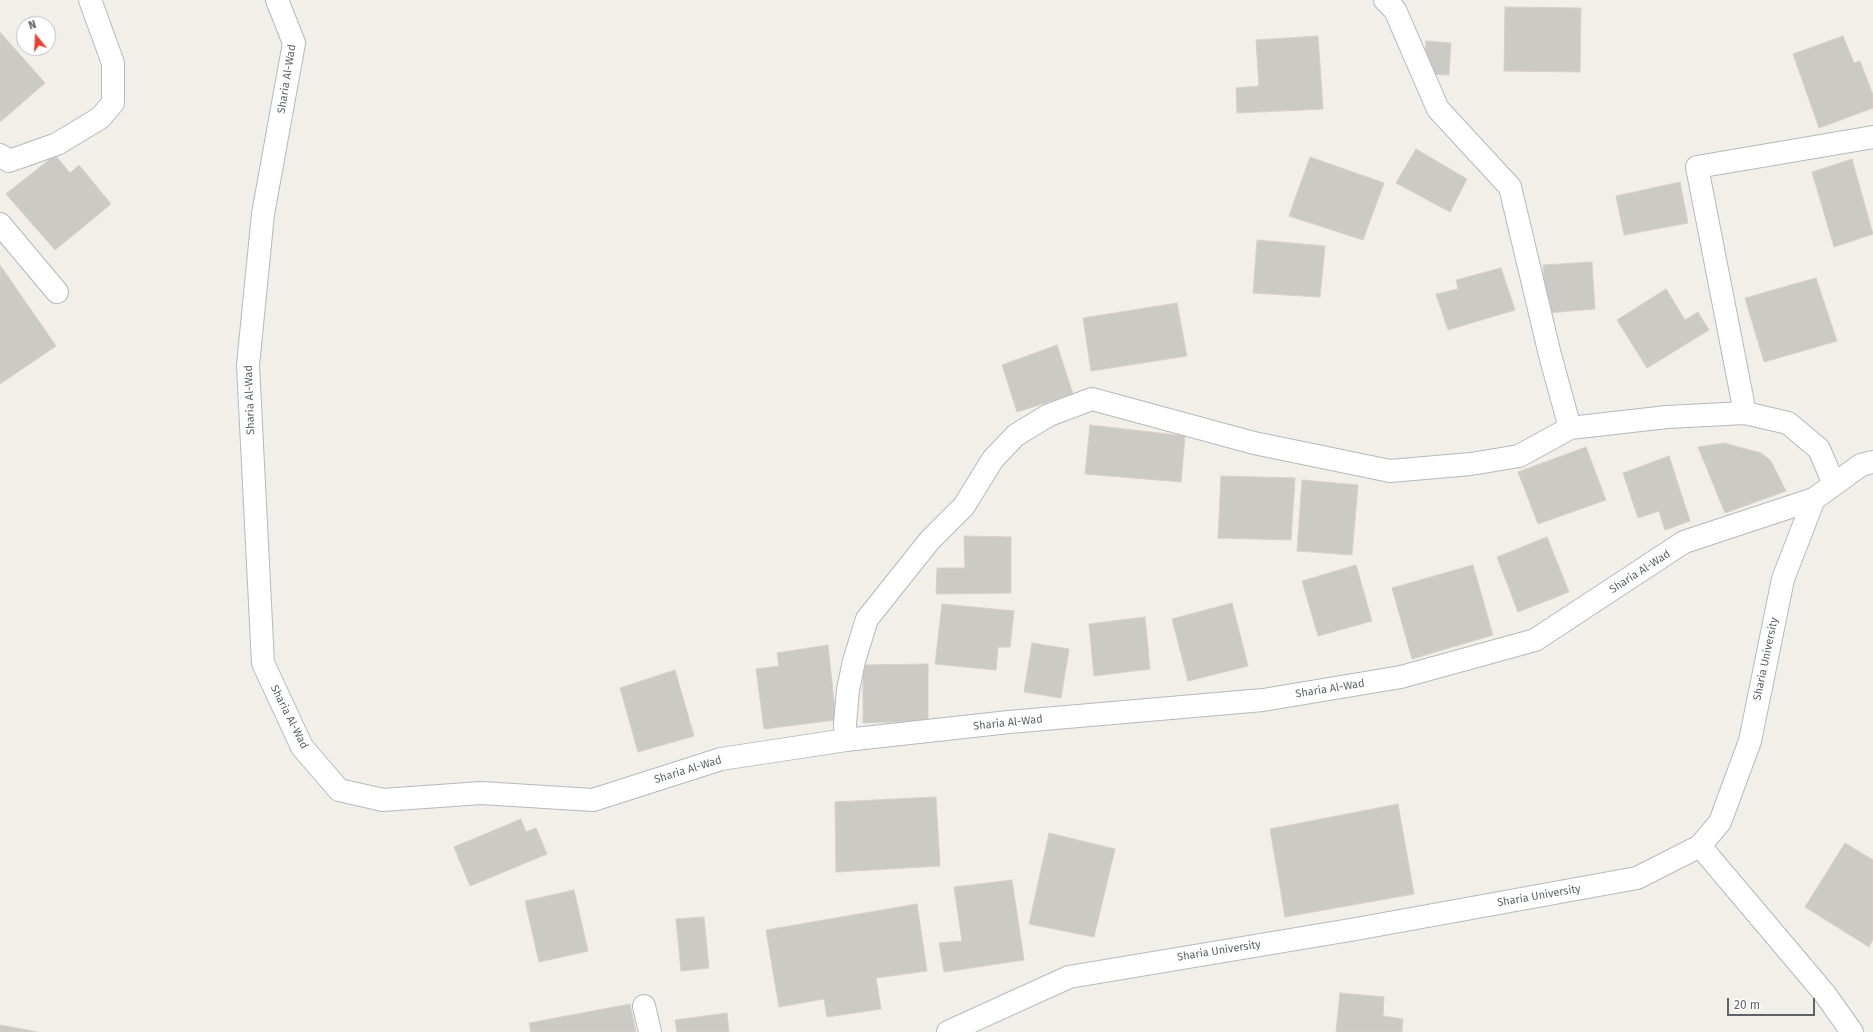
<!DOCTYPE html>
<html>
<head>
<meta charset="utf-8">
<style>
  body { margin:0 }
  #map { position:relative; width:1873px; height:1032px; overflow:hidden; background:#f1efe8; font-family:"Fira Sans",sans-serif }
  canvas { display:block }
  .north { position:absolute; left:16px; top:16px; width:40px; height:40px; box-sizing:border-box; background:#fff; border:1px solid #bfc1c3; border-radius:50%; rotate:342deg; font-size:11px; font-weight:700; line-height:16px; text-align:center; color:#5f6368 }
  .north::after { content:''; display:block; margin:auto; width:14px; height:18px; background:#ea4335; clip-path:polygon(50% 0,100% 100%,50% 72%,0 100%) }
  .scale { position:absolute; left:1727px; top:998px; width:88px; height:18px; box-sizing:border-box; border:2px solid #5f6368; border-top:0; padding-left:5px; font-size:12px; line-height:14px; white-space:nowrap; color:#5f6368; -webkit-text-stroke:3px #fff; paint-order:stroke }
</style>
</head>
<body>
<div id="map">
<canvas width="1873" height="1032"></canvas>
<div class="north">N</div>
<div class="scale">20 m</div>
</div>
<script>
const ctx = document.querySelector('canvas').getContext('2d');
ctx.lineJoin = 'round';
function paint(path, color) { ctx.fillStyle = color; ctx.fill(path, 'evenodd'); }
const shape = rows => new Path2D(rows.map(r => 'M' + r).join(''));
function strokePath(path, color, width, dash) { ctx.strokeStyle = color; ctx.lineWidth = width; ctx.lineCap = dash ? 'butt' : 'round'; ctx.setLineDash(dash || []); ctx.stroke(path); }
function drawText(font, color, halo, rows, align = 'center') {
  ctx.font = font + ' "Fira Sans",sans-serif'; ctx.lineWidth = 4; ctx.setLineDash([]); ctx.textBaseline = 'middle'; ctx.strokeStyle = halo; ctx.fillStyle = color; for (const [text, x, y, turn = 0] of rows) {
    ctx.save(); ctx.translate(x, y); ctx.rotate((+turn || 0) * Math.PI / 180); ctx.textAlign = isNaN(turn) ? turn : align; if (halo) ctx.strokeText(text, 0, 0); ctx.fillText(text, 0, 0); ctx.restore();
  }
}
const building = shape([
  [1505,7,1581,8,1580,72,1504,71,1505,7],
  [0,32,45,83,0,122,0,32],
  [1318,36,1323,109,1237,113,1236,88,1259,86,1256,40,1318,36],
  [1843,36,1854,63,1860,61,1873,95,1873,108,1819,128,1793,54,1843,36],
  [1426,41,1451,43,1449,75,1425,74,1426,41],
  [1416,149,1467,179,1450,212,1396,183,1416,149],
  [55,155,70,173,79,165,111,204,55,250,6,194,55,155],
  [1310,157,1384,183,1363,240,1289,216,1310,157],
  [1852,159,1873,234,1834,247,1812,172,1852,159],
  [1680,182,1688,223,1624,235,1616,196,1680,182],
  [1257,240,1325,246,1320,297,1253,293,1257,240],
  [1592,262,1595,309,1546,313,1543,265,1592,262],
  [0,265,56,346,0,384,0,265],
  [1501,268,1515,310,1448,330,1436,294,1458,289,1456,280,1501,268],
  [1816,278,1837,341,1764,362,1745,298,1816,278],
  [1666,289,1685,320,1698,312,1709,330,1647,368,1617,320,1666,289],
  [1177,303,1187,356,1091,371,1083,318,1177,303],
  [1057,345,1073,394,1017,412,1002,365,1057,345],
  [1090,425,1185,436,1181,482,1085,474,1090,425],
  [1724,443,1761,453,1771,461,1786,491,1725,513,1698,447,1724,443],
  [1586,447,1606,500,1538,524,1518,472,1586,447],
  [1669,456,1690,521,1665,530,1659,511,1638,518,1623,473,1669,456],
  [1221,476,1295,478,1291,540,1218,538,1221,476],
  [1302,480,1358,485,1352,555,1297,551,1302,480],
  [964,536,1011,537,1011,593,936,594,937,568,965,568,964,536],
  [1547,537,1569,592,1518,612,1497,557,1547,537],
  [1356,565,1372,621,1318,636,1302,581,1356,565],
  [1473,565,1493,635,1412,659,1392,588,1473,565],
  [1232,603,1248,666,1188,681,1172,619,1232,603],
  [942,604,1014,611,1010,647,998,647,996,670,935,664,942,604],
  [1145,617,1150,669,1094,676,1089,624,1145,617],
  [1032,643,1069,649,1061,698,1024,692,1032,643],
  [828,645,836,720,764,729,756,669,779,666,777,653,828,645],
  [928,664,928,721,863,723,863,665,928,664],
  [675,670,694,736,638,752,620,688,675,670],
  [936,797,940,866,836,872,835,802,936,797],
  [1398,804,1414,894,1285,917,1270,829,1398,804],
  [521,819,526,832,536,828,547,854,470,886,454,847,521,819],
  [1049,833,1115,849,1094,937,1029,924,1049,833],
  [1845,843,1873,860,1873,939,1869,947,1805,907,1845,843],
  [1012,880,1024,960,944,972,939,943,962,941,954,887,1012,880],
  [574,890,588,951,539,962,525,901,574,890],
  [917,904,927,971,876,978,881,1009,827,1017,824,999,779,1007,766,930,917,904],
  [704,917,709,968,681,971,676,919,704,917],
  [1340,993,1384,997,1383,1016,1403,1019,1402,1032,1336,1032,1340,993],
  [630,1004,636,1032,531,1032,529,1023,630,1004],
  [727,1013,729,1032,677,1032,675,1020,727,1013],
  [0,1025,38,1032,0,1032,0,1025]
]);
const street = shape([
  [277,0,294,43,263,214,248,365,263,663,302,747,339,790,383,800,481,793,593,800,721,759,846,740,1009,722,1263,700,1401,677,1535,640,1684,542,1814,499],
  [1385,0,1395,10,1438,109,1510,187,1550,355,1570,428],
  [0,155,9,161,57,144,100,118,113,103,113,63,90,0],
  [0,224,57,292],
  [1745,413,1697,167,1873,137],
  [846,740,845,724,848,690,854,661,867,619,930,540,964,506,993,459,1016,435,1049,415,1092,399,1254,443,1390,471,1471,464,1519,456,1570,428,1667,417,1745,413,1788,423,1819,449,1834,484],
  [1700,846,1825,994,1852,1032],
  [644,1006,650,1032]
]);
const secondary = shape([
  [948,1032,1069,977,1356,929,1637,878,1700,846,1720,822,1750,741,1783,579,1814,499,1861,465,1873,462]
]);
const streetNames = [
  ["Sharia Al-Wad",287,79,-81],
  ["Sharia Al-Wad",250,400,-92],
  ["Sharia Al-Wad",1640,572,-33],
  ["Sharia University",1766,659,-78],
  ["Sharia Al-Wad",1330,689,-9],
  ["Sharia Al-Wad",289,717,63],
  ["Sharia Al-Wad",1008,723,-6],
  ["Sharia Al-Wad",688,770,-17],
  ["Sharia University",1539,896,-10],
  ["Sharia University",1219,951,-9]
];
paint(building, '#cccac5');
strokePath(building, '#d6d1c6', 1);
strokePath(street, '#b5b8bc', 24);
strokePath(secondary, '#b6babf', 24);
strokePath(street, '#fff', 22);
strokePath(secondary, '#fff', 22);
drawText('11px', '#5f6368', '#fff', streetNames);
</script>
</body>
</html>
